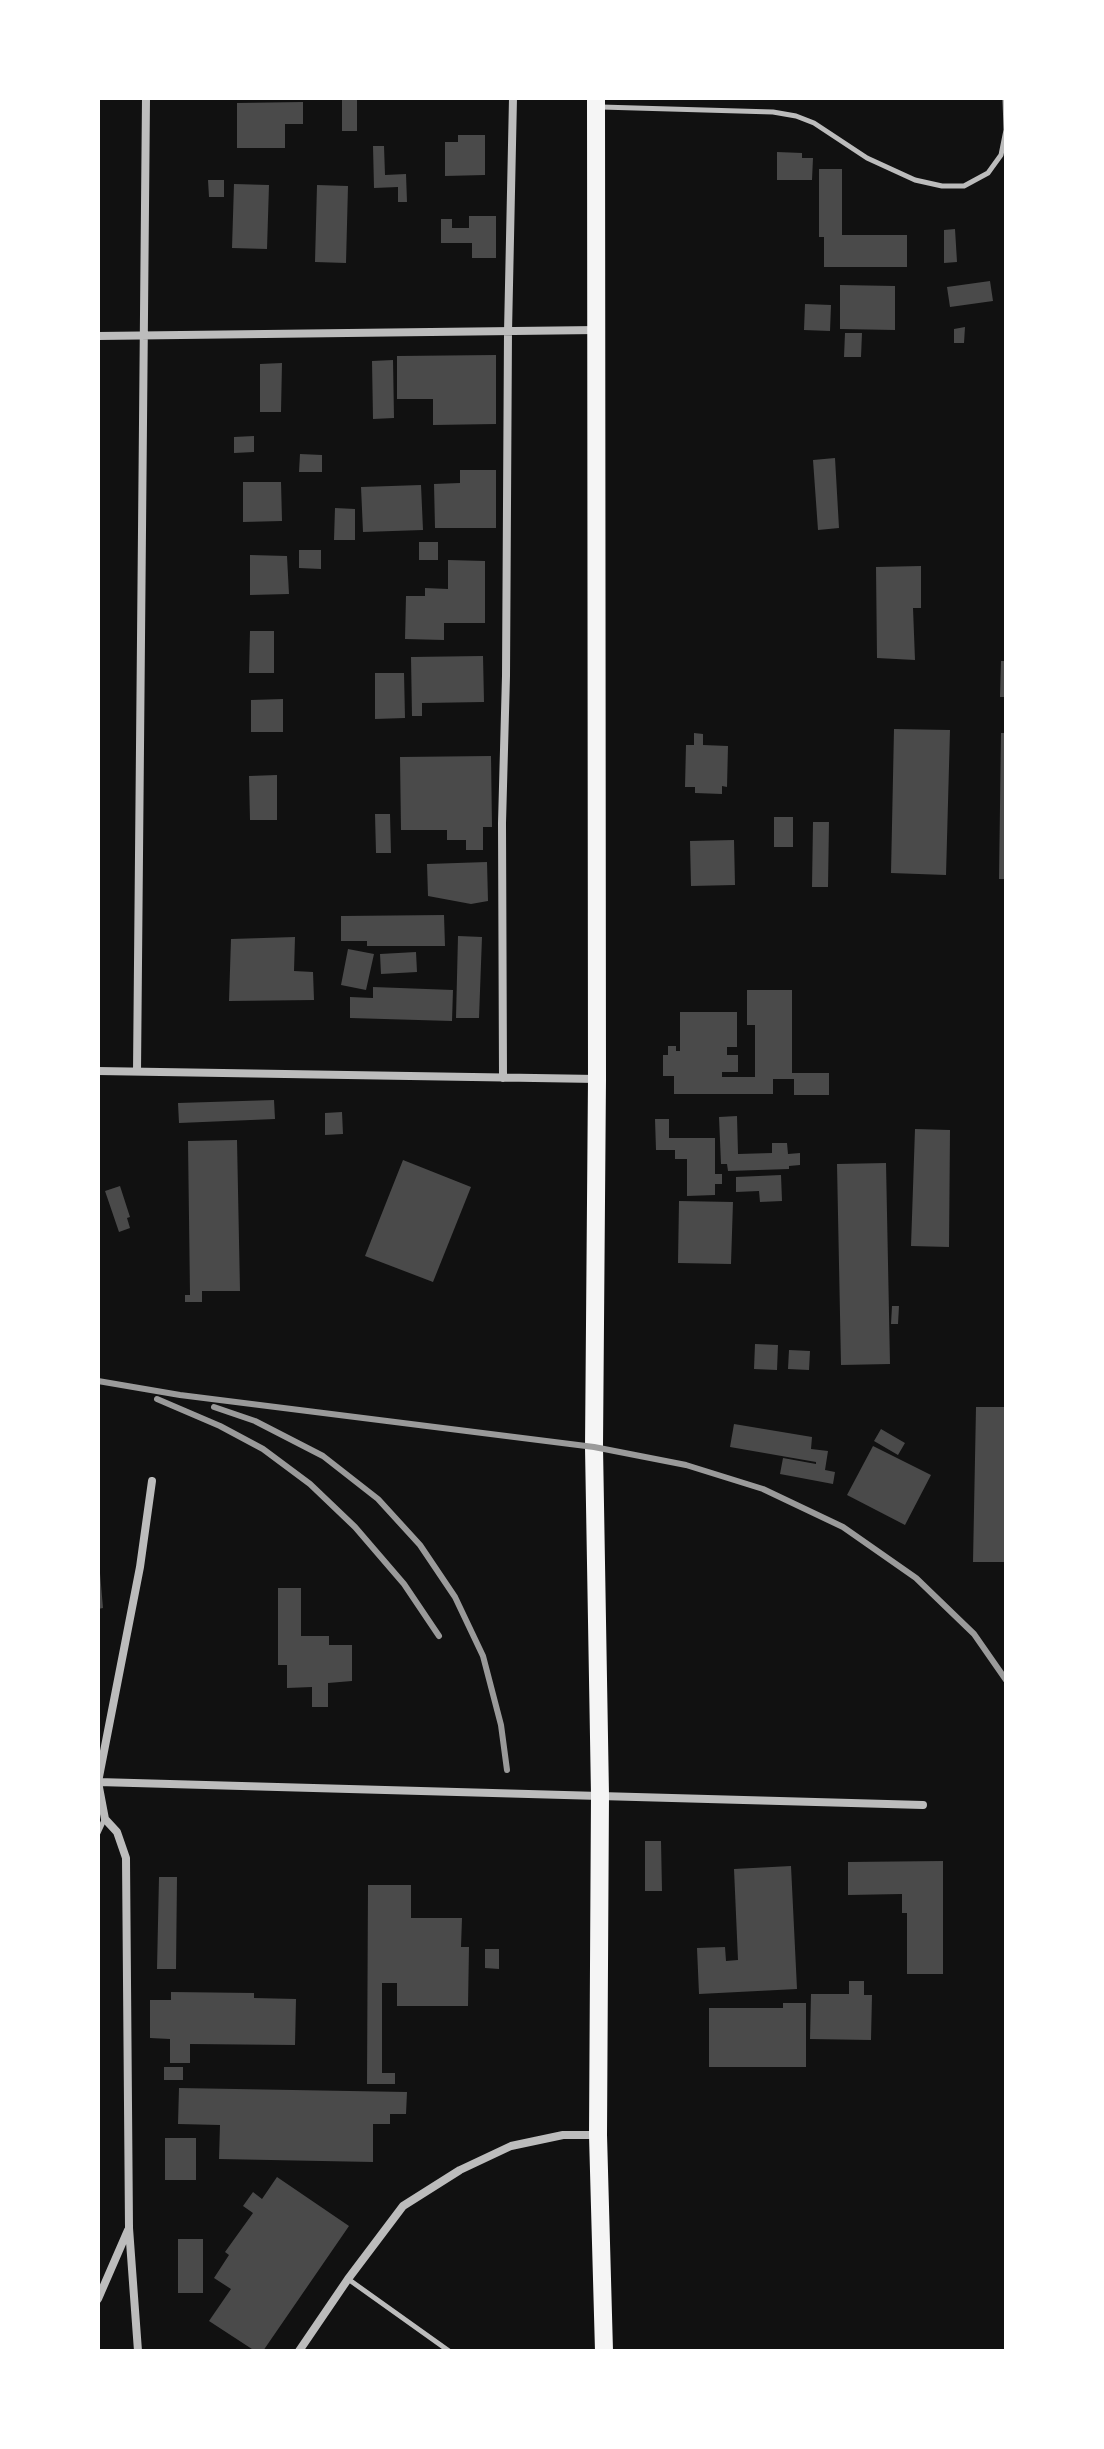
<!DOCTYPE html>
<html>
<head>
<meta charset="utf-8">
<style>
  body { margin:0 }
  #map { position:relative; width:1104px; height:2449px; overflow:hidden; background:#111; font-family:"Nunito Sans",sans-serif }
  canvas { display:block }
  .frame { position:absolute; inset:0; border:100px solid #fff; pointer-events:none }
</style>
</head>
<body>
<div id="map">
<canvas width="1104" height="2449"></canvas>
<div class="frame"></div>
</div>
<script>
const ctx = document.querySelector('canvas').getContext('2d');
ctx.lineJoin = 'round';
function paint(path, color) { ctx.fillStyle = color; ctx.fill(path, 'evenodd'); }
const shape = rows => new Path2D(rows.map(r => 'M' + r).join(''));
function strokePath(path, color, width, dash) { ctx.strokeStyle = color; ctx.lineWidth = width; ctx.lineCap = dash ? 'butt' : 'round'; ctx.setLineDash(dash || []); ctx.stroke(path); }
const building = shape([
  [342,98,357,98,357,131,342,131],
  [303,102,303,124,285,124,285,148,237,148,237,103],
  [458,135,485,135,485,175,445,176,445,142,458,142],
  [373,146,384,146,385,175,406,174,407,202,398,202,398,187,374,188],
  [777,152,802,153,802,158,813,158,812,180,777,180],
  [819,169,842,169,842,235,907,235,907,267,824,267,824,237,819,237],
  [208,180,224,180,224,197,209,197],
  [234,184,269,185,267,249,232,248],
  [317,185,348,186,346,263,315,262],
  [469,216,496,216,496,258,472,258,472,243,441,243,441,219,452,219,452,228,469,228],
  [955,229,957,262,944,263,944,230],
  [990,281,993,301,950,307,947,287],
  [840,285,895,286,895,330,840,329],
  [805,304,831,305,830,331,804,330],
  [965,327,964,343,954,343,954,329],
  [845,333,862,333,861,357,844,357],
  [496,355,496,424,433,425,433,399,397,399,397,356],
  [393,360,394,418,373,419,372,361],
  [282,363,281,412,260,412,260,364],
  [254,436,254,452,234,453,234,437],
  [300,454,322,455,322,472,299,472],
  [835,458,839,528,818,530,813,460],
  [460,470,496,470,496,528,435,528,434,484,460,483],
  [243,482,281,482,282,521,243,522],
  [421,485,423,530,363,532,361,487],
  [335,508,355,509,355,540,334,540],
  [419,542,438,542,438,560,419,560],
  [299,550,321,550,321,569,299,568],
  [250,555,287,556,289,594,250,595],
  [448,560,485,561,485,623,444,623,444,640,405,639,406,596,425,596,425,588,448,589],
  [921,566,921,608,913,608,915,660,877,658,876,567],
  [250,631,274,631,274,673,249,673],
  [483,656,484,702,422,703,422,716,412,716,411,657],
  [1001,661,1006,661,1006,697,1000,697],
  [375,673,404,673,405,718,375,719],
  [283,699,283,732,251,732,251,700],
  [894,729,950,730,946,875,891,873],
  [694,733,703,734,703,745,728,746,727,787,722,786,722,794,695,793,695,787,685,787,686,745,694,745],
  [1001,733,1006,733,1006,879,999,879],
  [491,756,492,827,483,827,483,850,466,850,466,840,447,840,447,830,401,830,400,757],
  [277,775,277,820,250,820,249,776],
  [375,814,390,814,391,853,376,853],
  [774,817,793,817,793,847,774,847],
  [813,822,829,822,828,887,812,887],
  [734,840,735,885,691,886,690,841],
  [487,862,488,901,471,904,428,896,427,864],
  [444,915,445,946,367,946,367,941,341,941,341,916],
  [458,936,482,937,479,1018,456,1018],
  [295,937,294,971,313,972,314,1000,229,1001,231,939],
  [348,949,374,954,366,990,341,985],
  [416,952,417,972,381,974,380,954],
  [373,987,453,990,452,1021,350,1018,350,997,373,998],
  [747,990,792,990,792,1073,829,1073,829,1095,794,1095,794,1079,773,1079,773,1094,674,1094,674,1076,663,1076,663,1055,668,1055,668,1046,676,1046,676,1051,680,1051,680,1012,737,1012,737,1047,727,1047,727,1055,738,1055,738,1072,722,1072,722,1077,755,1077,755,1025,747,1025],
  [274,1100,275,1119,179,1123,178,1103],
  [342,1112,343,1134,325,1135,325,1113],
  [737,1116,738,1154,772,1153,772,1143,787,1143,788,1154,800,1153,800,1165,789,1166,789,1169,728,1171,727,1164,721,1164,719,1117],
  [655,1119,669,1119,669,1138,715,1138,715,1174,722,1174,722,1184,715,1184,715,1195,687,1196,687,1159,675,1159,675,1150,656,1150],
  [915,1129,950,1130,949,1247,911,1246],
  [237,1140,240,1291,202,1291,202,1302,185,1302,185,1295,190,1295,188,1141],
  [403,1160,471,1187,433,1282,365,1256],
  [886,1163,890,1364,841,1365,837,1164],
  [781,1175,782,1201,760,1202,759,1191,736,1192,736,1177],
  [120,1186,130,1217,127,1218,130,1228,119,1232,105,1191],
  [679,1201,733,1202,731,1264,678,1263],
  [892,1306,899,1306,898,1324,891,1324],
  [755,1344,778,1345,777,1370,754,1369],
  [789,1350,810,1351,809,1370,788,1369],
  [976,1407,1006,1407,1006,1562,973,1562],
  [734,1424,812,1437,811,1449,828,1451,825,1470,835,1472,833,1484,780,1474,783,1458,816,1464,816,1462,730,1447],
  [881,1429,905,1443,898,1455,874,1441],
  [873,1446,931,1475,905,1525,847,1495],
  [98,1573,100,1573,103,1608,98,1609],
  [278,1588,301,1588,301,1636,329,1636,329,1645,352,1645,352,1681,328,1683,328,1707,312,1707,312,1687,287,1688,287,1665,278,1665],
  [645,1841,661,1841,662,1891,645,1891],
  [943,1861,943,1974,907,1974,907,1913,902,1913,902,1894,848,1895,848,1862],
  [791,1866,797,1989,699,1994,697,1948,725,1947,726,1961,738,1960,734,1869],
  [159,1877,177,1877,176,1969,157,1969],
  [368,1885,411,1885,411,1918,462,1918,461,1947,469,1947,468,2006,397,2006,397,1983,382,1983,382,2073,395,2073,395,2084,367,2084],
  [485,1949,499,1949,499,1969,485,1968],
  [849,1981,864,1981,864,1995,872,1995,871,2040,810,2039,811,1994,849,1994],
  [171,1992,254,1993,254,1998,296,1999,295,2045,190,2044,190,2063,170,2063,170,2039,150,2038,150,2000,171,2000],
  [783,2003,806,2003,806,2067,709,2067,709,2008,783,2008],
  [164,2067,183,2067,183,2080,164,2080],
  [179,2088,407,2092,406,2114,390,2114,390,2124,373,2124,373,2162,219,2159,220,2125,178,2124],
  [165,2138,196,2138,196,2180,165,2180],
  [277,2177,349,2226,263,2351,255,2351,209,2321,231,2289,214,2278,229,2255,225,2252,253,2213,243,2206,253,2192,262,2199],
  [178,2239,203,2239,203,2293,178,2293]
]);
const service = shape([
  [601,107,773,112,796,116,814,123,867,158,915,180,942,186,964,186,988,173,1001,155,1006,130,1005,98],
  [98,1833,104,1820],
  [348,2279,449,2351]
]);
const minor = shape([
  [98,336,597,330],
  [98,1071,597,1079],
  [137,1071,146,98],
  [503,1078,502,823,506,676,508,332,513,98],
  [98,1782,923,1805],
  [98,1782,105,1819,117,1832,126,1858,129,2228,138,2351],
  [98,1782,140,1567,152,1481],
  [98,2299,128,2230],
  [299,2351,348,2279,403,2206,460,2170,511,2146,563,2135,597,2135]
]);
const trunk = shape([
  [596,98,597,1079,594,1447,600,1795,598,2135,604,2351]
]);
const rail = shape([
  [98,1381,180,1395,594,1447,686,1465,763,1489,843,1527,916,1578,974,1634,1006,1680],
  [157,1399,220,1426,263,1449,310,1484,355,1527,404,1584,439,1636],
  [214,1407,255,1421,323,1456,378,1499,420,1545,455,1597,483,1656,501,1725,507,1770]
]);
paint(building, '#4a4a4a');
strokePath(service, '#bcbcbc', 5);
strokePath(minor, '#bcbcbc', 8);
strokePath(trunk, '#f5f5f5', 18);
strokePath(rail, '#9a9a9a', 6);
</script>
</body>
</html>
